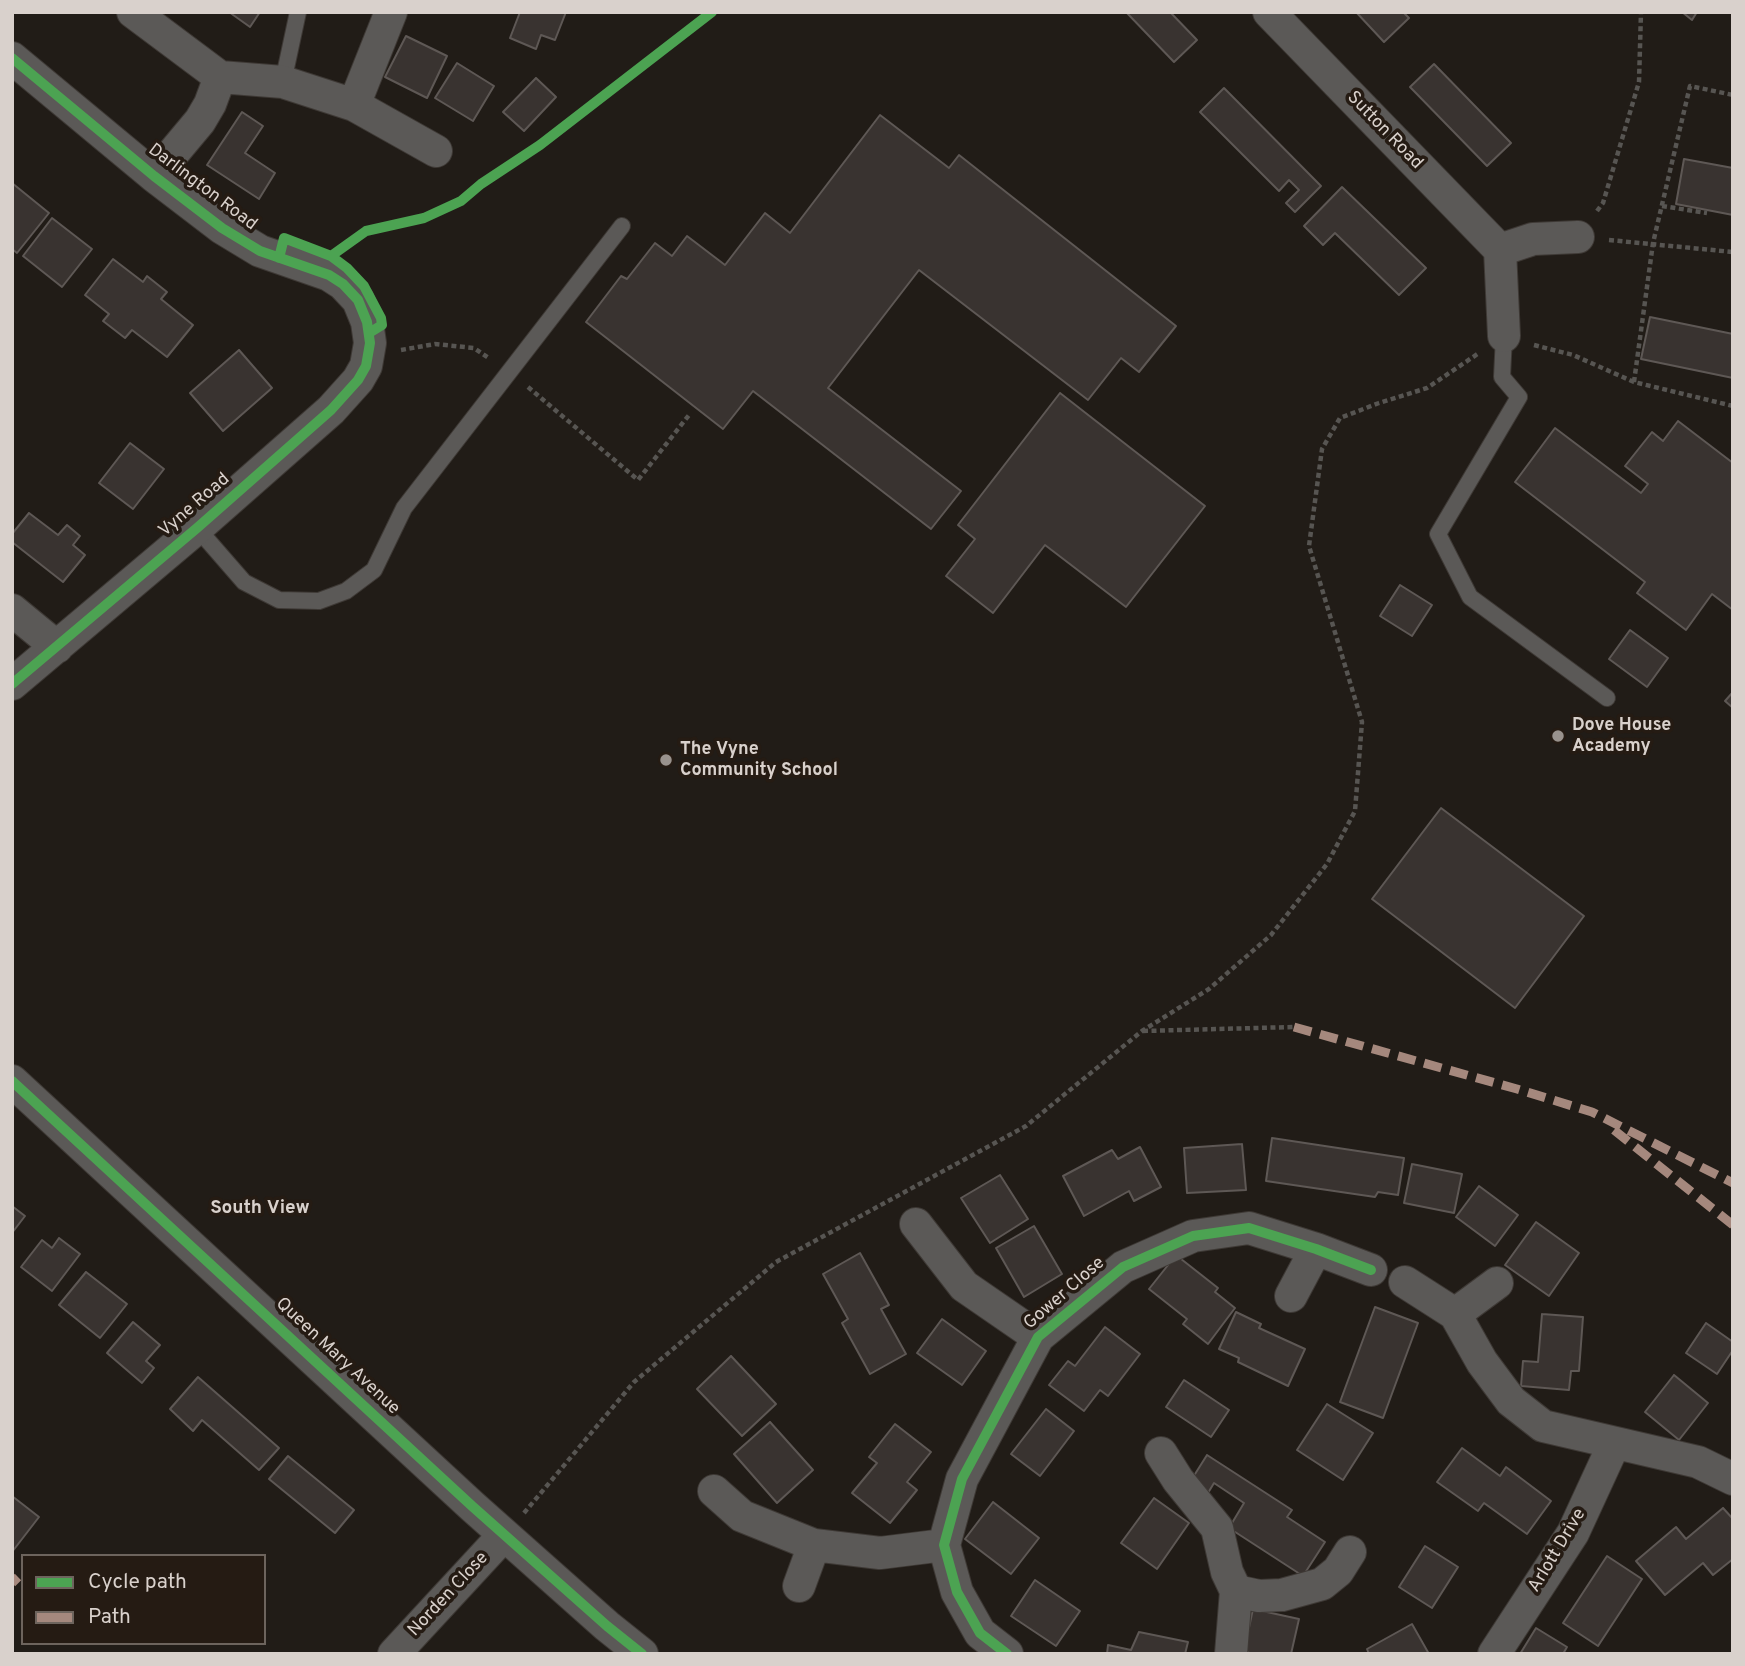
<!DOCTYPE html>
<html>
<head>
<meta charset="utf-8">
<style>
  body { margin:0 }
  #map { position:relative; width:1745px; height:1666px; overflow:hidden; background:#211c17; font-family:Overpass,sans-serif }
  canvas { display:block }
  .frame { position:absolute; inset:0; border:14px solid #d9d1cc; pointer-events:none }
  .legend { position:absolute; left:21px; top:1554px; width:245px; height:91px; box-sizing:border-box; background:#251b13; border:2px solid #6d645d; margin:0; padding:9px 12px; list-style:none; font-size:21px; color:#d9d1cc }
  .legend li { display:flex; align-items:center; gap:14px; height:35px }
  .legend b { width:35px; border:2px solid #6d645d }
</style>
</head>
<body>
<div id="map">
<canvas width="1745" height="1666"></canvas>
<div class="frame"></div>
<ul class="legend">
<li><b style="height:9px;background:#4ca352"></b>Cycle path</li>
<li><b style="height:9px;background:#a5887d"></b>Path</li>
</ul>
</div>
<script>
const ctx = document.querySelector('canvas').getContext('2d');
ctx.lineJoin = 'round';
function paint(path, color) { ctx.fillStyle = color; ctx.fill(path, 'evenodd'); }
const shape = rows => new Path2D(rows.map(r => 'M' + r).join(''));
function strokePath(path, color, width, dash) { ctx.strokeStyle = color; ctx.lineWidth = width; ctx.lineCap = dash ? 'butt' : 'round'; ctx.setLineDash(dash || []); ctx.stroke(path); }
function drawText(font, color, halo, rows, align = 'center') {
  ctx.font = font + ' Overpass,sans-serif'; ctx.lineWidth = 7; ctx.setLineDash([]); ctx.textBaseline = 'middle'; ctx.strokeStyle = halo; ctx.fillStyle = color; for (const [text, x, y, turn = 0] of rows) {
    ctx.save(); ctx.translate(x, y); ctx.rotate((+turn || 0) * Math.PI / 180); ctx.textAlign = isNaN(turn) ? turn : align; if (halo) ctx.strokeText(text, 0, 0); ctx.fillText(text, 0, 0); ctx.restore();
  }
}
const building = shape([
  [229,12,260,12,250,27,229,12],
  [520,12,566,12,555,40,541,35,536,49,510,38,520,12],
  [1126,12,1170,12,1197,40,1174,62,1126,12],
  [1356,12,1403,12,1409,18,1384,42,1356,12],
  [1682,12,1697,12,1692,20,1682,12],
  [406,36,447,56,427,98,385,77,406,36],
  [457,63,494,86,473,121,435,98,457,63],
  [1434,64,1511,143,1487,166,1410,87,1434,64],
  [536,78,556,97,524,131,503,112,536,78],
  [1224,88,1321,186,1295,212,1286,203,1299,190,1289,180,1279,191,1200,112,1224,88],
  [242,112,263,126,245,153,275,173,259,199,207,165,242,112],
  [880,115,949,168,959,155,1176,326,1139,372,1121,358,1088,400,919,270,828,388,961,491,931,529,753,391,723,429,586,322,621,276,627,279,655,243,672,256,687,236,725,265,765,213,790,233,880,115],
  [1684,159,1733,168,1733,215,1676,204,1684,159],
  [12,183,49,213,17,253,12,249,12,183],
  [1342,187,1426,268,1399,295,1335,233,1323,245,1304,226,1342,187],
  [52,218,92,249,62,287,23,256,52,218],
  [113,259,143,282,147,276,167,292,161,299,193,325,167,357,132,330,125,338,103,321,109,314,85,295,113,259],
  [1650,317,1733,334,1733,378,1641,359,1650,317],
  [239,350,272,388,223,431,190,393,239,350],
  [1060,393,1205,506,1126,607,1045,545,993,613,946,576,975,539,958,525,1060,393],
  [1678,421,1733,463,1733,610,1712,594,1686,630,1637,593,1645,582,1515,482,1555,428,1641,493,1648,484,1625,466,1652,432,1663,441,1678,421],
  [130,443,164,469,133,509,99,483,130,443],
  [29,513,58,535,67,525,80,536,73,545,85,555,63,582,12,542,12,534,29,513],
  [1400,585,1432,605,1412,636,1380,616,1400,585],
  [1630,630,1668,658,1647,687,1609,659,1630,630],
  [1733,692,1733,708,1725,701,1733,692],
  [1441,808,1584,916,1515,1008,1372,899,1441,808],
  [1272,1138,1404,1158,1398,1195,1378,1192,1375,1197,1266,1181,1272,1138],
  [1242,1144,1246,1190,1187,1193,1184,1148,1242,1144],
  [1140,1147,1161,1187,1134,1201,1129,1191,1084,1216,1063,1176,1112,1150,1118,1159,1140,1147],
  [1412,1164,1462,1174,1454,1213,1404,1203,1412,1164],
  [1000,1175,1028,1219,990,1243,961,1198,1000,1175],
  [1479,1186,1518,1215,1495,1246,1456,1217,1479,1186],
  [12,1206,25,1216,12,1233,12,1206],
  [1536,1222,1579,1253,1549,1296,1505,1265,1536,1222],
  [1034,1226,1062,1274,1024,1297,996,1248,1034,1226],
  [59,1238,80,1254,52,1291,21,1267,42,1240,52,1248,59,1238],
  [860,1253,889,1305,881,1309,906,1354,870,1374,842,1323,848,1319,823,1274,860,1253],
  [1176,1255,1218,1288,1215,1292,1235,1308,1208,1344,1183,1324,1187,1319,1149,1289,1176,1255],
  [86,1272,127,1304,100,1338,59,1305,86,1272],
  [1375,1307,1418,1323,1383,1418,1340,1402,1375,1307],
  [1236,1312,1261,1324,1259,1328,1305,1349,1288,1386,1238,1362,1239,1358,1219,1349,1236,1312],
  [1542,1314,1583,1317,1579,1371,1571,1371,1569,1390,1521,1386,1523,1361,1538,1362,1542,1314],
  [942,1319,986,1351,962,1385,917,1353,942,1319],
  [133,1322,160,1345,146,1361,154,1368,142,1383,107,1353,133,1322],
  [1706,1323,1733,1342,1733,1350,1717,1374,1686,1353,1706,1323],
  [1105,1327,1140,1354,1108,1396,1100,1390,1084,1411,1049,1385,1068,1361,1075,1366,1105,1327],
  [731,1356,776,1404,742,1436,697,1389,731,1356],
  [1674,1375,1708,1403,1679,1440,1645,1412,1674,1375],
  [198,1377,279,1448,259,1470,202,1420,193,1431,170,1409,198,1377],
  [1184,1380,1229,1410,1211,1437,1166,1407,1184,1380],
  [1327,1404,1373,1433,1343,1480,1297,1450,1327,1404],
  [1046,1409,1074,1431,1040,1476,1011,1454,1046,1409],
  [770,1422,813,1470,777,1503,734,1454,770,1422],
  [895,1424,931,1452,907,1482,917,1490,890,1523,852,1493,877,1463,869,1457,895,1424],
  [1462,1448,1500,1476,1506,1467,1551,1501,1527,1534,1484,1503,1478,1511,1437,1482,1462,1448],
  [1207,1455,1292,1510,1287,1517,1325,1542,1303,1576,1229,1528,1244,1503,1214,1483,1208,1493,1190,1482,1207,1455],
  [288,1456,354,1510,335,1533,269,1479,288,1456],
  [12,1496,39,1517,12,1552,12,1496],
  [1154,1498,1189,1523,1157,1569,1121,1543,1154,1498],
  [993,1502,1039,1538,1011,1574,965,1539,993,1502],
  [1723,1508,1733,1519,1733,1559,1713,1575,1703,1563,1665,1595,1636,1561,1676,1527,1686,1539,1723,1508],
  [1425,1546,1458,1567,1432,1608,1399,1587,1425,1546],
  [1607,1556,1642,1579,1598,1646,1563,1623,1607,1556],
  [1035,1580,1080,1611,1056,1646,1011,1616,1035,1580],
  [1253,1609,1299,1619,1291,1654,1252,1654,1244,1651,1253,1609],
  [1412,1624,1429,1654,1369,1654,1367,1649,1412,1624],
  [1536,1628,1567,1647,1563,1654,1520,1654,1536,1628],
  [1139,1632,1188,1642,1185,1654,1107,1654,1108,1645,1131,1650,1139,1632]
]);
const path = shape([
  [1662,206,1707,213],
  [1597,211,1603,203,1639,82,1641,12],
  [1609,240,1733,252],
  [1534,345,1573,355,1634,382,1733,406],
  [401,350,435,344,474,348,490,359],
  [1634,382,1653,243,1690,86,1733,95],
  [528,387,638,480,689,415],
  [1143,1031,1294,1027],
  [524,1513,634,1382,776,1262,1026,1126,1142,1031,1209,989,1271,935,1327,864,1355,811,1362,722,1309,546,1322,449,1340,418,1379,403,1427,388,1479,353]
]);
const service = shape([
  [283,82,298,12],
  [1504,336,1502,377,1519,397,1438,534,1470,597,1607,698],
  [197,528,244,582,279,600,319,601,346,591,374,570,404,508,622,226]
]);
const minor = shape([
  [133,12,220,77,283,82,354,105,436,151],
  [1269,12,1500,250],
  [12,58,154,176,222,228,260,251,329,275,343,284,358,300,367,322,370,343,366,366,358,380,331,410,197,528,12,684],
  [354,105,391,12],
  [154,176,200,121,210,104,220,77],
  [1504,336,1500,250,1533,239,1578,237],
  [12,610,57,647],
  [12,1081,472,1506,607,1626,642,1654],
  [916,1224,964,1286,1038,1337],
  [1405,1282,1455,1314,1482,1362,1511,1401,1543,1426,1698,1462,1733,1479],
  [1291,1296,1316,1249],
  [1455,1314,1497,1283],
  [1161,1453,1178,1480,1217,1528,1227,1572,1236,1591,1259,1596,1282,1595,1322,1584,1338,1571,1350,1552],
  [714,1491,742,1516,814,1545,880,1553,944,1545],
  [799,1586,814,1545],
  [394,1654,504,1535],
  [1007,1654,980,1633,957,1592,944,1545,962,1479,1038,1337,1123,1267,1193,1236,1249,1228,1316,1249,1371,1270],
  [1231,1654,1236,1591],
  [1494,1654,1573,1533,1614,1444]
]);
const quiet = shape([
  [1294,1027,1517,1089,1592,1112,1733,1183],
  [1614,1130,1733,1225],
  [12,1583,18,1577]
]);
const cycleway = shape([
  [12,58,154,176,222,228,260,251,329,275,343,284,358,300,367,322,370,343,366,366,358,380,331,410,197,528,12,684],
  [331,256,366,231,424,218,461,201,481,184,540,145,712,12],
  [279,258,284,238,331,256,347,268,364,286,381,318,382,325,369,333],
  [12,1081,472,1506,607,1626,642,1654],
  [1007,1654,980,1633,957,1592,944,1545,962,1479,1038,1337,1123,1267,1193,1236,1249,1228,1316,1249,1371,1270]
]);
const markers = [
  [1558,736,7,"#99928d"],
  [666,760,7,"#99928d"]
];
const streetNames = [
  ["Sutton Road",1384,131,46],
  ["Darlington Road",202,188,37],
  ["Vyne Road",195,506,-41],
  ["Gower Close",1065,1294,-41],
  ["Queen Mary Avenue",337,1357,43],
  ["Arlott Drive",1558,1551,-59],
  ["Norden Close",449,1595,-47]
];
const poiNames = [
  ["Dove House",1572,726],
  ["Academy",1572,747],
  ["The Vyne",680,750],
  ["Community School",680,771]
];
const neighbourhoodNames = [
  ["South View",260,1209]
];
paint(building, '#393330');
strokePath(building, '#5e5855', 2);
strokePath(service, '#3e3935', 18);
strokePath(minor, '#3e3935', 34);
strokePath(path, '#575552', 4.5, [5, 3.5]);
strokePath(service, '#5b5957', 16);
strokePath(minor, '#5b5957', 32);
strokePath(quiet, '#a5887d', 9, [18, 9]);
strokePath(cycleway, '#4ca352', 10);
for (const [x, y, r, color] of markers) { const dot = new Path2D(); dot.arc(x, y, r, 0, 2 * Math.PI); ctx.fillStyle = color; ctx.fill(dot); strokePath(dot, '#251b13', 2.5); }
drawText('18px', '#d9d1cc', '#251b13', streetNames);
drawText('bold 18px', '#d9d1cc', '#251b13', poiNames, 'left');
drawText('bold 19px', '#d9d1cc', '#251b13', neighbourhoodNames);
</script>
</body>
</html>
